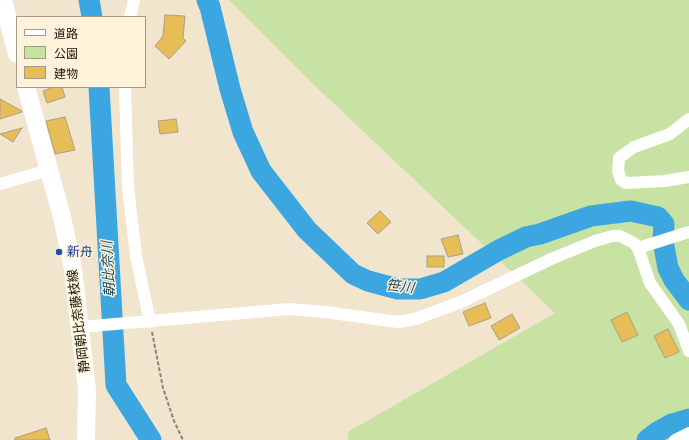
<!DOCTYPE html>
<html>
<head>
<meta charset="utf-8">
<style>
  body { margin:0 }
  #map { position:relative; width:689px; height:440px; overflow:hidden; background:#f1e6cd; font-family:"IBM Plex Sans","Noto Sans JP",sans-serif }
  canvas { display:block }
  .legend { position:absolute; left:16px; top:16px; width:130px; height:72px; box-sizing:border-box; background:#fef3da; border:1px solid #a39b88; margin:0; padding:5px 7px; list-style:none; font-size:12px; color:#1a160d }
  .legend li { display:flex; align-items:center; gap:8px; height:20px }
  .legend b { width:20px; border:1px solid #a39b88 }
</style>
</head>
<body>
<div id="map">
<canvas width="689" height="440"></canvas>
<ul class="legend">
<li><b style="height:5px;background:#fff"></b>道路</li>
<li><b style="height:11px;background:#c7e2a2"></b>公園</li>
<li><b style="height:11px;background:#e7bd57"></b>建物</li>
</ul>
</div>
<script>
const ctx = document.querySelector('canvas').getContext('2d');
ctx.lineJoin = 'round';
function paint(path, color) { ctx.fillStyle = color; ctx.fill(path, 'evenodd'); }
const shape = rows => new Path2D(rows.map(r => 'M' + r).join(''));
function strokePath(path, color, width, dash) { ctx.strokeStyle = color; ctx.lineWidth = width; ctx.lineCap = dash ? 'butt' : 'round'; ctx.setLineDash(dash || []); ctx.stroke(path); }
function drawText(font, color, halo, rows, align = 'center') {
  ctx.font = font + ' "IBM Plex Sans","Noto Sans JP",sans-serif'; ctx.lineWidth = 3; ctx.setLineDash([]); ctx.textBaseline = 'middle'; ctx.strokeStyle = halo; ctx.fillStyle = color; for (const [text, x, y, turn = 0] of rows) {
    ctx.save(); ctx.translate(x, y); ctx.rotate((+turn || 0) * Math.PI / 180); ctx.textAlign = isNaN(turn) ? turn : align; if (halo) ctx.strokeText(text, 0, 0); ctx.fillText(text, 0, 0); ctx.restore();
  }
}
const green = shape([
  [229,0,689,0,689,440,348,440,348,432,555,313,311,82]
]);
const river = shape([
  [89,0,92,17],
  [207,0,210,7,230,89,243,132,261,171,307,230,353,274,368,281,398,289,420,289,444,282,499,250,526,237,540,234,591,216,631,211,658,217,664,224,663,241,668,268,674,280,689,300],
  [99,87,116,385,151,440],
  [647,440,656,433,672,424,689,419]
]);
const building = shape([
  [165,15,185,16,183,38,186,41,169,59,155,46,163,36,165,15],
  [54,87,62,87,65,97,47,103,43,91,54,87],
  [0,99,22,111,22,112,0,119,0,99],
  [65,117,75,150,55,154,46,121,65,117],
  [176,119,178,132,160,134,158,121,176,119],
  [22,128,13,142,0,134,22,128],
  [380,211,391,222,378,234,367,223,380,211],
  [458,235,463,254,448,257,441,239,458,235],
  [427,256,444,256,444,267,427,267,427,256],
  [485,303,491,318,469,326,463,312,485,303],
  [627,312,638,335,622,342,611,320,627,312],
  [512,314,520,328,499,340,491,326,512,314],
  [668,329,679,352,665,358,654,336,668,329],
  [46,428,50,440,15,440,15,438,46,428]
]);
const path = shape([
  [152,332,163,388,174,421,183,440]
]);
const street = shape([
  [130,17,134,0],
  [125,87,128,187,136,256,150,322],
  [689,119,670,134,634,147,619,158,618,171,621,180,626,183,665,181,689,177],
  [0,184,49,170],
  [638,248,689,232],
  [80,327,290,309,325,312,398,322,415,319,461,302,551,259,595,241,612,236,620,236,634,243,638,248,650,283,679,324,689,351],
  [675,440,689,433]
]);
const secondary = shape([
  [3,0,17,54],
  [26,87,62,217,73,269,87,390,86,440]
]);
const markers = [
  [59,252,4,"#1a4fb4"]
];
const transitNames = [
  ["新舟",67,252]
];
const streetNames = [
  ["静岡朝比奈藤枝線",79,321,-97]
];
const waterNames = [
  ["朝比奈川",109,269,-93],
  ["笹川",400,287,7]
];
paint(green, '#c7e2a2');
strokePath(river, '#3ba6e0', 21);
paint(building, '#e7bd57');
strokePath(building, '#aa9f88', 1);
strokePath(path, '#8c8573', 2, [4, 2]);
strokePath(street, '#fff', 12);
strokePath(secondary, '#fff', 18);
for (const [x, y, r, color] of markers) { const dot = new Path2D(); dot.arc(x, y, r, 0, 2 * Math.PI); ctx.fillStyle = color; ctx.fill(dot); strokePath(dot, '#fef3da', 1.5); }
drawText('13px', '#164399', '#fef3da', transitNames, 'left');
drawText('13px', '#1a160d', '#fef3da', streetNames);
drawText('italic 14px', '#1c475f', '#fef3da', waterNames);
</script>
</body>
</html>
